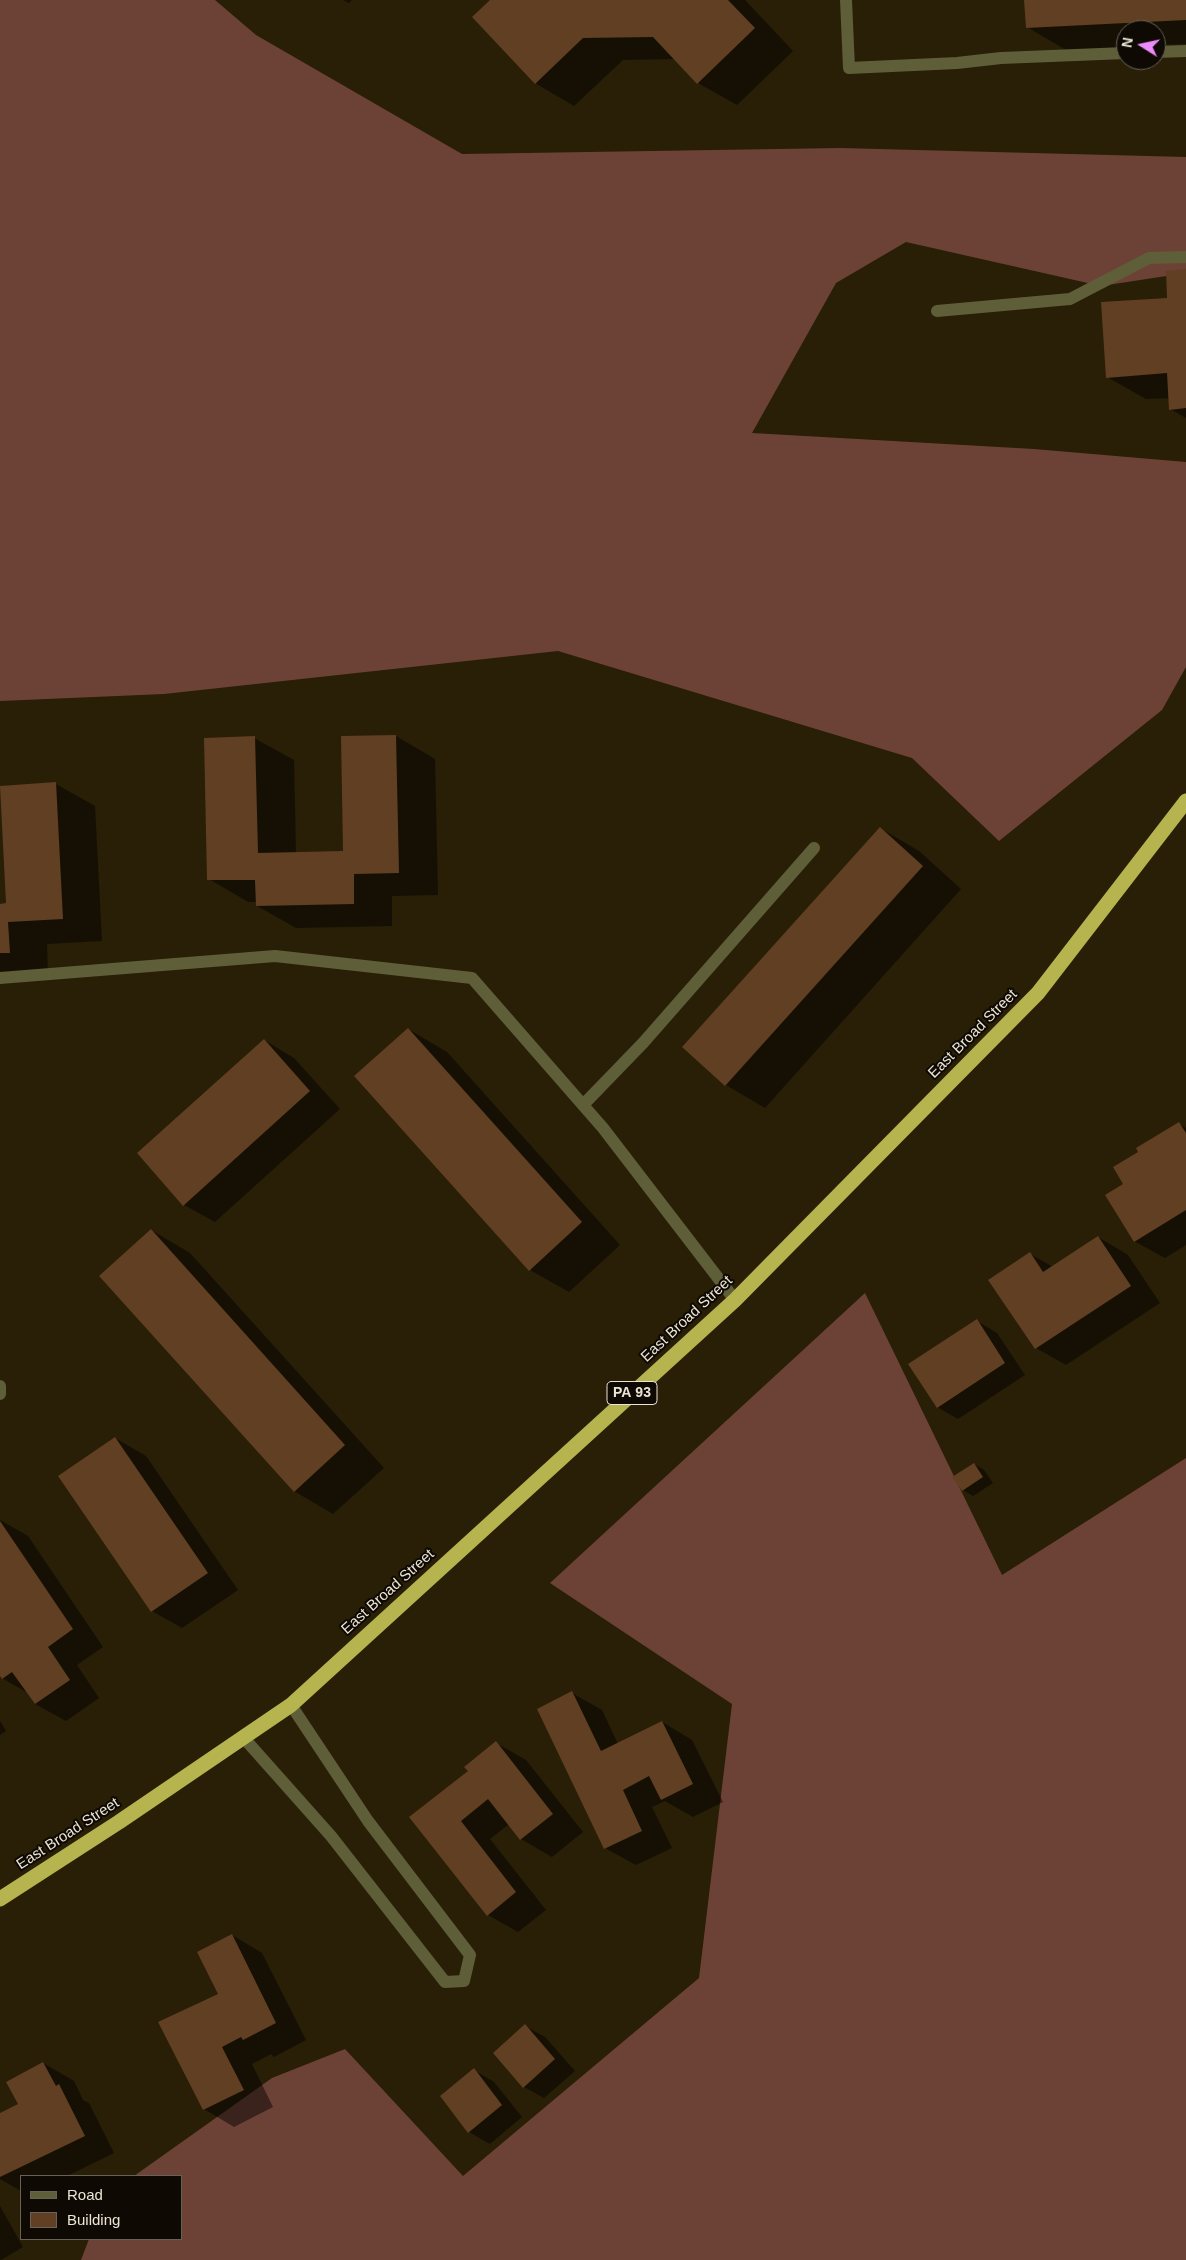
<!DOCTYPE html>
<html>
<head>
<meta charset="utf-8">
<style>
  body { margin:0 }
  #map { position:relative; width:1186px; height:2260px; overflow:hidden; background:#291e06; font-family:Helvetica,sans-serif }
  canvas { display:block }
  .legend { position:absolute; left:20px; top:2175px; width:162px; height:65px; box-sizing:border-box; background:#0e0902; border:1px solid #676157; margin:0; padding:6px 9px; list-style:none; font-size:15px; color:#ece4d6 }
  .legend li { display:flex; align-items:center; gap:10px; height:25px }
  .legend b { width:25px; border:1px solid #676157 }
  .north { position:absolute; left:1116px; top:20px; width:50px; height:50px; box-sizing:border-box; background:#0e0902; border:1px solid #676157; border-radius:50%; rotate:280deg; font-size:14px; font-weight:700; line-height:20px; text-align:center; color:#ece4d6 }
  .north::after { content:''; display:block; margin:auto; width:18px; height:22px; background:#ec8cfb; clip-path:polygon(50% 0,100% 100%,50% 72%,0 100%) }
</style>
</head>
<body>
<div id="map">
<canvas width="1186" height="2260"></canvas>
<ul class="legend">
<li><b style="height:6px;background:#5e5e38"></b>Road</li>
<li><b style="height:14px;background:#613f22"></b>Building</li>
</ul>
<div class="north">N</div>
</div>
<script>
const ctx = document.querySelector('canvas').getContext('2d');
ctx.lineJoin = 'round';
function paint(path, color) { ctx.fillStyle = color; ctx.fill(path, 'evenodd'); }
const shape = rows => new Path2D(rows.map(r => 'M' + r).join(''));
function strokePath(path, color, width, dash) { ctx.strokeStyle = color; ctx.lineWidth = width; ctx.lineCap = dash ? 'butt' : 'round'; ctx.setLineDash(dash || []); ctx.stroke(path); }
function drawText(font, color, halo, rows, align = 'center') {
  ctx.font = font + ' Helvetica,sans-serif'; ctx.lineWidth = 4; ctx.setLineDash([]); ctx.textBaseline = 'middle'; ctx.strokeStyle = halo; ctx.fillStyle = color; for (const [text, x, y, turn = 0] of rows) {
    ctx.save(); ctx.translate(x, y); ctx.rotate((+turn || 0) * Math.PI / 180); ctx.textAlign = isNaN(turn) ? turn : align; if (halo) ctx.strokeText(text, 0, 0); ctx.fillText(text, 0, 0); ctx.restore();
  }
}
const forest = shape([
  [0,0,215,0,256,35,462,154,840,148,1186,157,1186,273,1101,286,906,242,836,283,752,433,1034,449,1186,462,1186,667,1162,710,999,841,912,758,558,651,164,694,0,701],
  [865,1293,1002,1575,1186,1458,1186,2260,81,2260,89,2239,181,2239,181,2176,134,2176,272,2078,345,2049,463,2176,699,1978,732,1704,550,1583]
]);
const shadow = shape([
  [343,0,352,0,349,3],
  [492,0,745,0,793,51,737,105,698,83,675,59,623,60,574,106,535,83],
  [1025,0,1186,0,1186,44,1156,45,1156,30,1126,30,1126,47,1066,50,1027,27],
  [1186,270,1186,418,1170,409,1169,398,1146,399,1107,377,1169,299],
  [396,736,435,759,438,895,392,896,392,926,296,928,257,906,257,902,248,902,209,879,254,738,294,760,296,853,345,852],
  [56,784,95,806,102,941,47,944,48,974,0,977,0,905,7,905],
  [880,828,919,851,961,889,765,1108,726,1085,684,1047],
  [408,1029,447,1052,620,1245,569,1292,530,1270],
  [264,1040,294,1058,340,1109,215,1222,184,1205],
  [1179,1124,1186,1128,1186,1245,1165,1258,1134,1241,1124,1185,1140,1152],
  [151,1230,190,1253,384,1468,333,1514,294,1491],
  [1098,1237,1128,1255,1160,1303,1066,1365,1036,1348,1030,1254,1053,1267],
  [977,1321,997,1333,1025,1375,958,1419,937,1407],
  [115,1438,146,1456,238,1590,182,1628,152,1611],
  [974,1464,984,1470,993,1483,973,1496,963,1490],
  [0,1520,28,1536,103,1647,77,1665,99,1698,66,1721,35,1704,28,1693,2,1678,0,1674],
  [572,1693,602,1710,618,1744,662,1722,692,1740,723,1802,693,1817,665,1801,652,1807,672,1848,636,1865,605,1848],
  [0,1721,6,1731,0,1735],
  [496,1743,526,1760,583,1832,552,1857,521,1839,509,1824,490,1839,546,1910,518,1932,488,1915,411,1817,469,1772],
  [232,1935,262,1953,306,2040,274,2057,271,2054,252,2064,273,2107,234,2127,204,2109,220,1995],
  [525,2026,545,2037,575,2071,544,2098,524,2087],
  [43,2063,74,2081,83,2100,89,2103,114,2153,67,2176,21,2176,21,2191,0,2179,0,2115,20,2105],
  [474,2070,494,2082,522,2117,490,2144,469,2132],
  [0,2206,23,2247,1,2260,0,2260]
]);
const building = shape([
  [490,0,728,0,755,28,697,84,653,37,583,38,535,84,472,17],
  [1024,0,1186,0,1186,20,1026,28],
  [1186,269,1186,408,1169,410,1167,373,1106,378,1101,302,1167,298,1166,271],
  [396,735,399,873,354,874,354,904,256,906,255,880,207,880,204,738,255,736,258,853,343,851,341,736],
  [56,782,63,919,8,922,10,953,0,953,0,904,6,903,0,786],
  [880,827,923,866,725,1086,682,1047],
  [408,1028,582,1222,529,1271,354,1076],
  [264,1039,310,1091,183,1206,137,1153],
  [1179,1122,1186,1133,1186,1210,1134,1242,1105,1195,1123,1184,1113,1167,1138,1152,1136,1148],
  [151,1229,345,1445,294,1492,99,1276],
  [1098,1236,1131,1286,1035,1349,988,1280,1030,1252,1043,1272],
  [977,1319,1005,1363,937,1408,908,1364],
  [115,1437,208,1573,151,1612,58,1476],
  [974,1463,983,1477,962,1491,952,1477],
  [0,1521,73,1629,48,1647,70,1680,35,1704,12,1672,2,1679,0,1676],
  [572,1691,601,1751,662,1721,693,1784,661,1800,649,1776,623,1790,642,1831,604,1849,537,1709],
  [496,1741,553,1814,520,1840,488,1799,461,1821,516,1892,487,1916,409,1817,468,1771,464,1767],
  [232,1934,276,2023,243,2040,241,2037,222,2047,244,2090,203,2110,158,2022,218,1994,197,1952],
  [525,2024,555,2059,523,2088,493,2053],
  [43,2062,56,2086,59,2084,85,2136,0,2177,0,2113,18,2104,6,2082],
  [474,2068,502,2105,468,2133,440,2096]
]);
const minor = shape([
  [846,0,849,68,957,63,1001,58,1126,53],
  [1156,52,1186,51],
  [937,311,1070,299,1149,258,1186,257],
  [0,978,275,956,472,978,603,1128,735,1300],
  [583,1105,643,1043,814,848],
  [0,1386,0,1394],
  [243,1737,331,1836,445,1982,464,1981,470,1955,368,1821,291,1705]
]);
const highway = shape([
  [0,1899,119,1822,291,1705,735,1300,1038,993,1186,801]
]);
const shields = [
  [632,1393,50]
];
const shieldNames = [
  ["PA 93",632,1393]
];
const streetNames = [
  ["East Broad Street",973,1034,-45],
  ["East Broad Street",687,1319,-43],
  ["East Broad Street",388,1592,-42],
  ["East Broad Street",68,1834,-33]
];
paint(forest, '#6d4236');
paint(shadow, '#0007');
paint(building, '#613f22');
strokePath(minor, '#5e5e38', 12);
strokePath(highway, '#b5b44f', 15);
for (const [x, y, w] of shields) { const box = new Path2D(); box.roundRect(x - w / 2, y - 11.5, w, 23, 4); ctx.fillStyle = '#0e0902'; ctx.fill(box); strokePath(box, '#ece4d6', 1); }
drawText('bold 14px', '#ece4d6', null, shieldNames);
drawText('15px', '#ece4d6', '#0e0902', streetNames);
</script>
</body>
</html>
